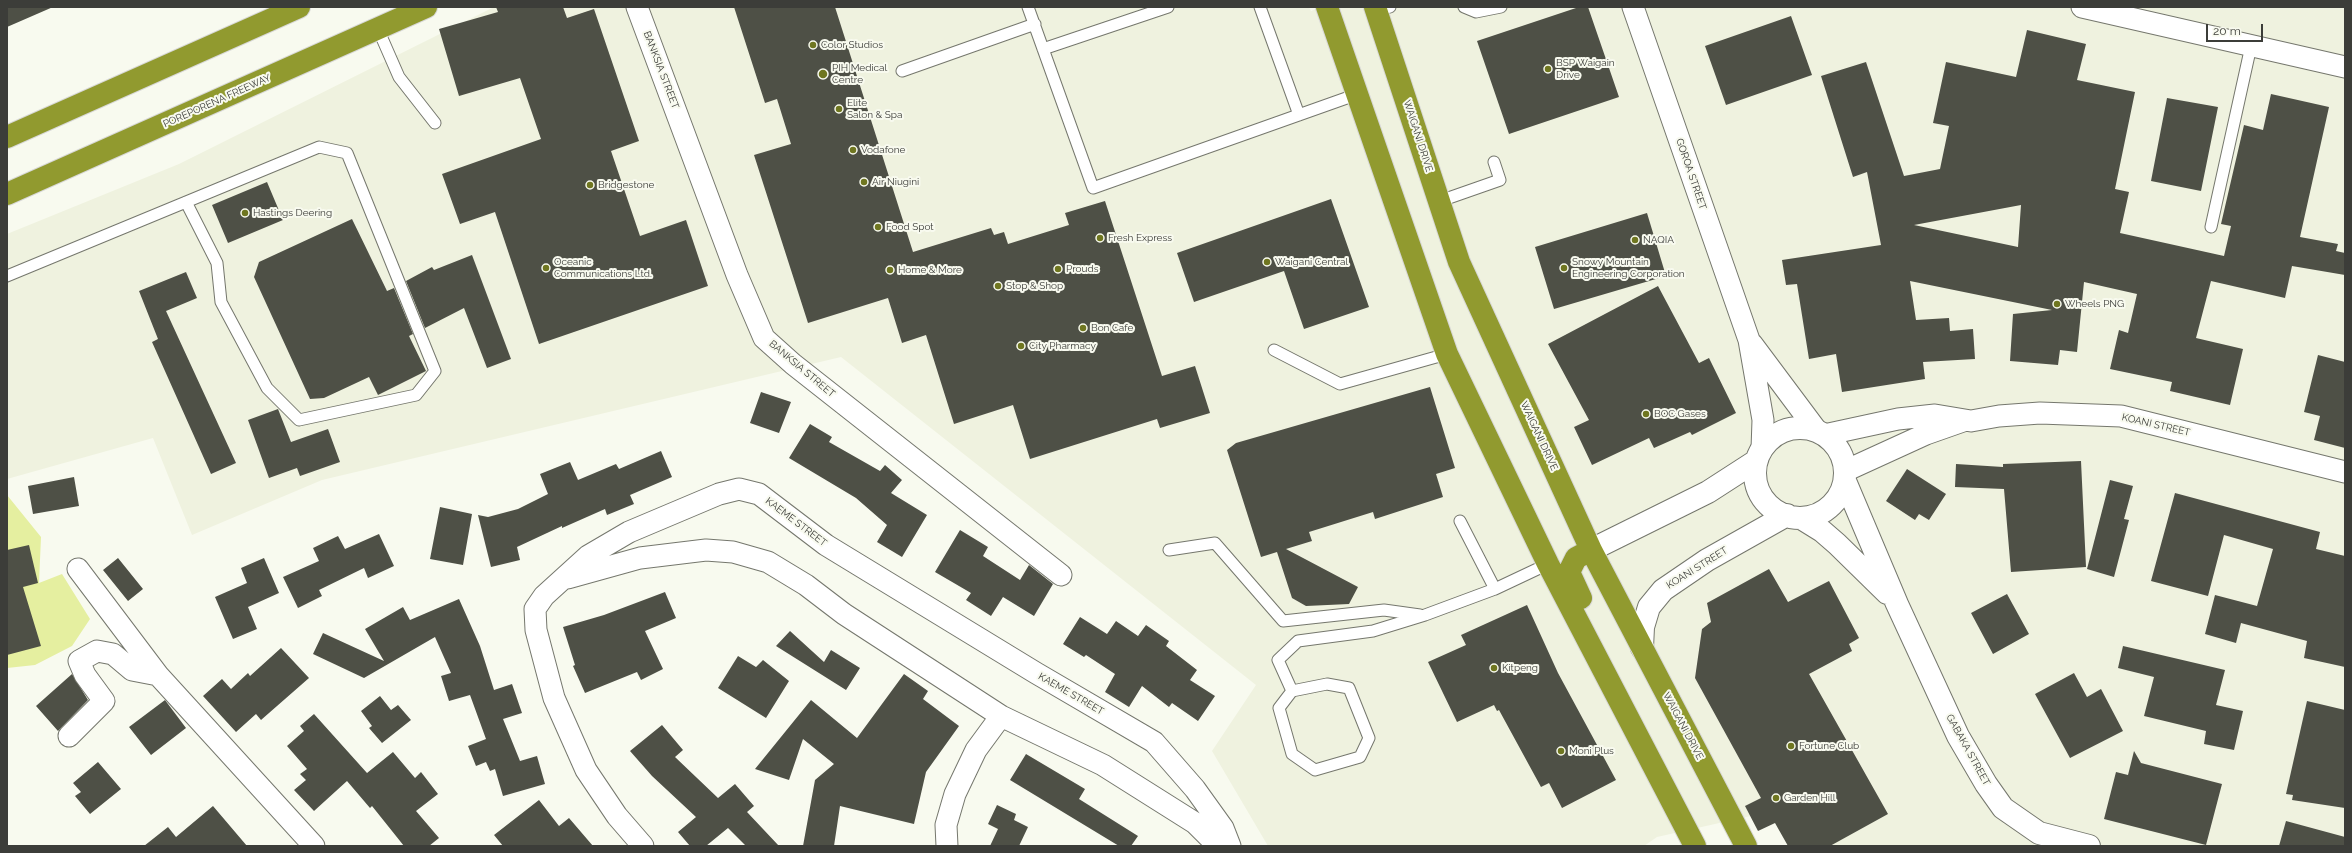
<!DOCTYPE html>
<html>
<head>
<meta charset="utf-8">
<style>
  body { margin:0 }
  #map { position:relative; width:2352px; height:853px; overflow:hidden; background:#f8faef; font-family:Raleway,sans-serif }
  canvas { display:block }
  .frame { position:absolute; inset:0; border:8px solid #3c3d39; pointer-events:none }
  .scale { position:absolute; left:2206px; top:24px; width:57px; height:18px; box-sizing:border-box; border:2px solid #3c3d39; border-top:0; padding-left:5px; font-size:12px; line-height:14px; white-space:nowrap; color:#3c3d39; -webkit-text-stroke:3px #f8faef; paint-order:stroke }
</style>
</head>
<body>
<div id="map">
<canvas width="2352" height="853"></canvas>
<div class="frame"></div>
<div class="scale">20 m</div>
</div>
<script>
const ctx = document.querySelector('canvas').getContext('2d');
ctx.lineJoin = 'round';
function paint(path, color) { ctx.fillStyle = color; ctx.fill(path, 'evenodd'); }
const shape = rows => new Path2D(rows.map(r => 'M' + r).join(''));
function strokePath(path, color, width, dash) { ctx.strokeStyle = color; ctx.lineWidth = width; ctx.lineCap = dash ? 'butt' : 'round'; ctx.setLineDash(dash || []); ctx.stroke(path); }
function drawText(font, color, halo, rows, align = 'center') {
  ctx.font = font + ' Raleway,sans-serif'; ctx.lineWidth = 4; ctx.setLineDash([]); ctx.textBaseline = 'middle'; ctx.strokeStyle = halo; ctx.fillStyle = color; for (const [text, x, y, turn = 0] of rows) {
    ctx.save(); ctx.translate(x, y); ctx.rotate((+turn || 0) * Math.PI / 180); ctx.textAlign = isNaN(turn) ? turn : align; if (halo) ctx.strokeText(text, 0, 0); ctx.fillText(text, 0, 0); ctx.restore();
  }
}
const built = shape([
  [494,7,1309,7,1311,11,1321,7,2345,7,2345,846,1820,846,1804,804,1657,837,1644,846,1268,846,1212,751,1256,685,841,357,322,480,192,535,153,438,7,479,7,234,179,164]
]);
const green = shape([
  [7,495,41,537,39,583,62,574,90,619,72,646,35,665,7,668]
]);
const building = shape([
  [7,7,53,7,7,27],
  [496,7,563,7,567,18,594,9,639,141,611,151,640,236,686,220,708,286,539,344,495,212,460,224,442,174,541,139,520,78,459,96,439,29,498,12],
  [734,7,835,7,913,252,991,228,994,235,1004,232,1008,244,1069,225,1065,213,1105,201,1162,376,1195,366,1210,413,1160,428,1157,419,1030,459,1013,405,954,424,926,335,902,343,888,298,808,323,754,155,791,144,777,99,765,103],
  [1579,7,1588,7,1619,97,1509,134,1477,41],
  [1791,16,1812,75,1726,105,1705,46],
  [2027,30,2086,44,2077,80,2135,92,2115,189,2129,192,2120,233,2224,256,2231,226,2221,224,2244,125,2263,130,2271,94,2329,107,2300,237,2338,244,2336,251,2345,253,2345,275,2292,266,2285,298,2211,281,2196,338,2243,349,2230,405,2170,391,2172,382,2110,369,2119,330,2128,333,2137,294,2084,282,2077,352,2060,350,2058,365,2010,361,2013,314,2052,310,1910,281,1916,320,1949,318,1950,331,1973,329,1975,359,1923,362,1925,379,1842,392,1836,354,1809,359,1797,284,1786,285,1782,260,1881,245,1867,172,1853,177,1821,76,1866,62,1904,176,1940,169,1949,126,1933,123,1946,62,2016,77],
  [2021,205,2018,247,1914,225],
  [2167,98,2218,107,2201,191,2151,181],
  [267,182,283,220,228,243,212,205],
  [1331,199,1369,307,1304,329,1284,271,1194,302,1177,253],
  [1647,213,1666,276,1554,309,1535,247],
  [352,219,387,291,394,288,413,334,409,336,426,371,378,395,369,377,324,398,310,399,254,277,259,262],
  [472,255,511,359,487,368,464,308,425,328,406,281,432,267,434,270],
  [186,272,197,298,166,311,236,463,211,474,152,342,158,339,139,291],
  [1658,286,1699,363,1709,358,1736,413,1692,435,1690,432,1654,448,1649,438,1592,465,1574,427,1589,420,1548,344],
  [2318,355,2345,362,2345,448,2314,440,2320,416,2304,412],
  [1430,387,1455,468,1436,474,1443,497,1375,519,1373,512,1309,532,1312,541,1286,549,1358,587,1349,604,1306,606,1292,598,1277,552,1261,557,1227,450,1236,443],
  [761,392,791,402,779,433,750,423],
  [278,409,291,442,328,429,340,462,300,476,297,468,269,478,248,420],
  [810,424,832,437,829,442,880,471,885,465,902,480,891,493,927,515,902,557,877,542,887,525,856,498,789,458],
  [661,451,672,477,630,495,634,504,607,515,605,509,562,528,562,526,517,547,520,560,491,567,478,515,488,517,518,509,548,494,540,474,570,462,578,480,616,464,619,469],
  [2081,461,2086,567,2011,572,2004,489,1955,487,1956,464,2003,467,2003,464],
  [1907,469,1946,494,1929,520,1919,514,1915,520,1886,501],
  [74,477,79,506,33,514,28,486],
  [2110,480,2133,486,2124,519,2129,520,2114,577,2087,569],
  [2175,493,2320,532,2316,549,2345,556,2345,667,2304,658,2307,641,2241,623,2236,643,2205,634,2215,595,2257,606,2273,549,2224,535,2208,596,2151,581],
  [440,507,472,514,463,565,430,559],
  [960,530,988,547,983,556,1020,580,1029,565,1053,584,1034,616,1003,597,991,616,966,600,971,593,935,572],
  [379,534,394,566,368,578,364,568,319,590,322,596,298,608,283,577,319,561,313,548,338,536,345,549],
  [29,545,38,583,23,587,41,646,7,655,7,550],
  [118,558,143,589,128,601,103,570],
  [264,558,279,593,248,607,257,629,233,639,215,597,247,583,241,568],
  [1769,569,1788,602,1829,581,1859,638,1849,644,1852,651,1809,674,1888,814,1830,846,1788,846,1775,823,1758,831,1745,806,1761,798,1695,678,1702,629,1711,622,1707,603],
  [665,592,676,618,645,631,663,669,641,680,637,672,585,693,573,666,575,665,563,627,604,615],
  [2007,594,2029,634,1993,654,1971,613],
  [459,599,480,646,494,690,512,684,522,713,503,719,520,761,537,756,545,784,503,796,495,769,490,771,486,762,476,766,468,746,486,739,470,695,449,701,441,676,451,673,435,637,364,678,313,654,323,633,384,661,365,629,403,607,410,620],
  [1527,605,1558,673,1616,780,1562,808,1549,783,1541,787,1499,710,1497,711,1494,705,1457,722,1428,662,1466,645,1461,635],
  [1080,617,1107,634,1116,621,1138,636,1146,625,1169,641,1166,646,1197,670,1190,680,1215,696,1198,721,1172,703,1169,707,1142,686,1129,707,1105,692,1115,674,1086,655,1084,657,1063,644],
  [790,631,824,662,831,650,860,668,846,690,776,646],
  [2123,646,2225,670,2216,705,2243,711,2234,750,2204,744,2206,731,2144,716,2154,677,2118,668],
  [281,648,309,678,261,720,256,714,236,732,203,696,222,679,231,689,248,673,250,676],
  [738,656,756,667,763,660,789,681,766,718,718,688],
  [2074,673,2087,697,2101,689,2123,731,2070,758,2035,694],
  [72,674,88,700,58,731,36,706],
  [904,674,928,691,923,699,959,726,926,772,914,824,840,806,834,846,803,846,815,780,834,764,803,739,789,780,755,769,811,700,857,738],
  [380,696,391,710,398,705,411,720,382,743,369,728,372,726,361,711],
  [165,700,186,728,151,755,129,727],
  [2307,701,2345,710,2345,808,2292,800,2293,795,2286,794],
  [314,714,367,773,393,752,415,778,421,772,438,794,416,811,439,838,429,846,404,846,372,806,370,808,347,781,314,811,294,790,306,780,300,774,307,769,287,746,304,731,300,726],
  [662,725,683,750,675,757,718,798,735,784,754,806,747,812,779,846,746,846,728,828,706,846,690,846,678,832,696,817,652,776,630,751],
  [2134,751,2141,763,2222,784,2206,845,2104,819,2116,772,2128,775],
  [1026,754,1085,789,1079,799,1138,836,1131,846,1119,846,1010,780],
  [98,762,121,789,90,814,75,796,81,792,73,783],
  [539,800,559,826,569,818,593,846,503,846,494,835],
  [997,805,1016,814,1014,820,1028,827,1019,846,990,846,998,829,988,824],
  [213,806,247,846,144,846,168,827,176,837],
  [2286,821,2345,837,2345,846,2279,846]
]);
const lane = shape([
  [1028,7,1093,188,1355,95],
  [1260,7,1299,115],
  [1464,7,1476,12,1501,7],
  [1376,10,1390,7],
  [378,29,399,77,435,123],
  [1043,49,1168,7],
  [902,71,1035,24],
  [1440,201,1500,180,1494,162],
  [2211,227,2251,46],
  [7,276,319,147,347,153,435,371,416,395,299,420,267,388,221,302,217,263,186,202],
  [1274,350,1340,384,1447,354],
  [1460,521,1495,589,1548,564],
  [1169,550,1215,543,1283,621,1384,610,1420,615],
  [1292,691,1279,708,1292,754,1315,770,1360,757,1369,738,1349,688,1327,684,1292,691,1278,660,1298,641,1373,631,1425,615,1495,589]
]);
const street = shape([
  [637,7,737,275,764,338,793,364,1061,575],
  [1633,7,1749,340,1763,420,1762,449],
  [2082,7,2345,67],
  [1752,344,1817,431],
  [1824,435,1898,419,1935,415,1971,421,1999,416,2040,413,2121,416,2345,472],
  [1845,471,1926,434,1963,421],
  [78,569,158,675,314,846],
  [568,578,640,558,706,550,733,552,768,562,806,585,844,614,1001,716,1103,765,1195,823,1218,846],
  [69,736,104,701,85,675,79,661,97,651,113,654,132,670,158,675],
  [643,846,617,816,586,770,554,698,536,630,535,609,544,596,588,556,629,532,719,494,739,489,759,494,826,545,1036,673,1154,742,1195,789,1223,828,1230,846],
  [947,846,946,825,955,794,976,750,1001,716]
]);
const secondary = shape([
  '1755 473a45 45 0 1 1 90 0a45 45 0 1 1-90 0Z',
  [1845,481,1897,604,1958,736,1986,784,2003,808,2039,833,2089,846],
  [1801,518,1822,531,1837,544,1887,593],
  [1591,550,1708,492,1756,461],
  [1642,648,1643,627,1649,607,1663,590,1707,560,1787,515]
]);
const highway = shape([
  [1327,7,1447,354,1548,564,1695,846],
  [1375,7,1459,262,1591,550,1746,846],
  [7,137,299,7],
  [7,194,426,7],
  [1581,598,1569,572,1576,558,1591,550]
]);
const markers = [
  [813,45,4,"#6f7620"],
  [1548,69,4,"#6f7620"],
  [823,74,5,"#6f7620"],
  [839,109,4,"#6f7620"],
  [853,150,4,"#6f7620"],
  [864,182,4,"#6f7620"],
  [590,185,4,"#6f7620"],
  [245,213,4,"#6f7620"],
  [878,227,4,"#6f7620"],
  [1100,238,4,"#6f7620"],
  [1635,240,4,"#6f7620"],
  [1267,262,4,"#6f7620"],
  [546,268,4,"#6f7620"],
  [1564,268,4,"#6f7620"],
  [1058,269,4,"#6f7620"],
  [890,270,4,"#6f7620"],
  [998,286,4,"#6f7620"],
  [2057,304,4,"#6f7620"],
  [1083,328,4,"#6f7620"],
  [1021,346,4,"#6f7620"],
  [1646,414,4,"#6f7620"],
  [1494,668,4,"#6f7620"],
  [1791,746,4,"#6f7620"],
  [1561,751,4,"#6f7620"],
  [1776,798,4,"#6f7620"]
];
const poiNames = [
  ["Color Studios",821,45],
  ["BSP Waigain",1556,63],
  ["Drive",1556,75],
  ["PIH Medical",832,68],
  ["Centre",832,80],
  ["Elite",847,103],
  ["Salon & Spa",847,115],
  ["Vodafone",861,150],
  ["Air Niugini",872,182],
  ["Bridgestone",598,185],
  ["Hastings Deering",253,213],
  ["Food Spot",886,227],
  ["Fresh Express",1108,238],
  ["NAQIA",1643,240],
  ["Oceanic",554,262],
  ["Communications Ltd.",554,274],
  ["Waigani Central",1275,262],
  ["Snowy Mountain",1572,262],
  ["Engineering Corporation",1572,274],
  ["Prouds",1066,269],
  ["Home & More",898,270],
  ["Stop & Shop",1006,286],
  ["Wheels PNG",2065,304],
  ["Bon Cafe",1091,328],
  ["City Pharmacy",1029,346],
  ["BOC Gases",1654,414],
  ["Kitpeng",1502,668],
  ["Fortune Club",1799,746],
  ["Moni Plus",1569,751],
  ["Garden Hill",1784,798]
];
const streetNames = [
  ["BANKSIA STREET",661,70,69],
  ["POREPORENA FREEWAY",217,101,-24],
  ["WAIGANI DRIVE",1418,136,72],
  ["GOROA STREET",1691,174,71],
  ["BANKSIA STREET",802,369,40],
  ["KOANI STREET",2156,425,13],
  ["WAIGANI DRIVE",1539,436,65],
  ["KAEME STREET",796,522,37],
  ["KOANI STREET",1697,568,-32],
  ["KAEME STREET",1071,694,30],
  ["WAIGANI DRIVE",1683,726,62],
  ["GABAKA STREET",1968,750,61]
];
paint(built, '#eff2df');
paint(green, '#e5efa0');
paint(building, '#4e5046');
strokePath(lane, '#75776d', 13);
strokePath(street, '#75776d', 23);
strokePath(secondary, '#75776d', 24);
strokePath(highway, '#d8d8d7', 24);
strokePath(lane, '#fff', 11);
strokePath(street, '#fff', 21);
strokePath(secondary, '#fff', 22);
strokePath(highway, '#919a2f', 22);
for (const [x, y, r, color] of markers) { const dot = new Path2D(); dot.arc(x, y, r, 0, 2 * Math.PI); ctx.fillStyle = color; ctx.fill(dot); strokePath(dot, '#f8faef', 1.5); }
drawText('10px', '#3c3d39', '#f8faef', poiNames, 'left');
drawText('10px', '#3c3d39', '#f8faef', streetNames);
</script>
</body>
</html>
